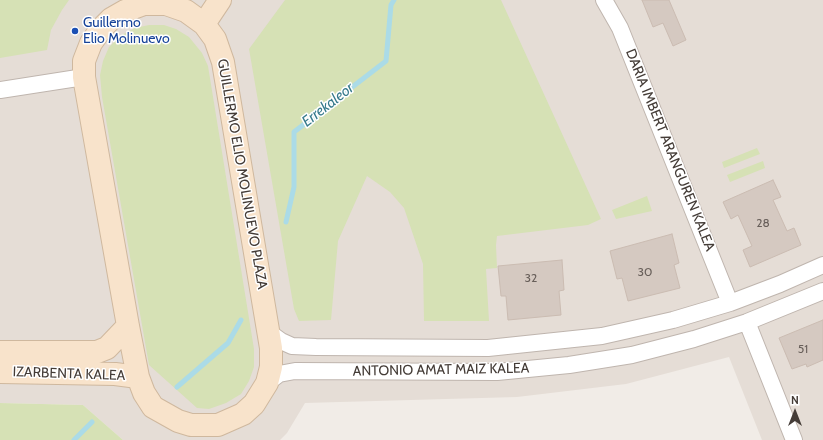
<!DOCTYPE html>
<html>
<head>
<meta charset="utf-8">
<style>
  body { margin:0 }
  #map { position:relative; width:823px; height:440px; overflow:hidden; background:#f1ece7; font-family:Cabin,sans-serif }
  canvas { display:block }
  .north { position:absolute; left:775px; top:392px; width:40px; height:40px; -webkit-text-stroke:3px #fff; paint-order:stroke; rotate:0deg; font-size:11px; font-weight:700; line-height:16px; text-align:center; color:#443c37 }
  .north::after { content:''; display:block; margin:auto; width:14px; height:18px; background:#443c37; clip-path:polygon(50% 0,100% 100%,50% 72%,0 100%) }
</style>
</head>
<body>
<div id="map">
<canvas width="823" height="440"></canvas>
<div class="north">N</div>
</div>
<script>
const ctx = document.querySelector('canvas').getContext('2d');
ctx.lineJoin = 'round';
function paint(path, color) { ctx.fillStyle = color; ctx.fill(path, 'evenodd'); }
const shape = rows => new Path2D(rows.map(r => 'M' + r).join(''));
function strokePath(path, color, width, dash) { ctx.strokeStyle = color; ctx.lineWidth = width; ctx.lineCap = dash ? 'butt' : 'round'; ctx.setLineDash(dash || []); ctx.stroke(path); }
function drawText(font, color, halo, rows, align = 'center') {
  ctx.font = font + ' Cabin,sans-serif'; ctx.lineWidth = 3; ctx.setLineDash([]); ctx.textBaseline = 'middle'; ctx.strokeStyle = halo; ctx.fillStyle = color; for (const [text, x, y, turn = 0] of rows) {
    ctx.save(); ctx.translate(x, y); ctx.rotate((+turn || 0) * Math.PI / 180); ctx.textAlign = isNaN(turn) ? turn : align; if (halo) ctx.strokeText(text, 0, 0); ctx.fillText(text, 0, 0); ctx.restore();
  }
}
const residential = shape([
  [0,0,823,0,823,440,762,440,729,357,626,384,517,397,305,403,287,433,280,440,123,440,83,405,0,403]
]);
const green = shape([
  [0,0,69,0,62,10,51,30,47,50,0,58],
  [285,0,501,0,601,219,588,225,497,236,496,245,497,268,486,269,489,321,424,321,423,264,404,208,390,192,367,176,338,241,331,320,299,321,294,309,249,49],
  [149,25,164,25,176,29,189,37,202,53,208,66,254,349,254,367,249,381,241,394,226,403,209,409,197,408,149,365,102,97,100,75,103,61,109,47,120,36,135,28],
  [757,148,760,154,724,168,722,162],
  [763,161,765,168,730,182,727,175],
  [647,196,652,211,616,219,612,210],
  [0,403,83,405,123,440,0,440]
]);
const stream = shape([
  [286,222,294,187,294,132,386,61,391,5,394,0],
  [177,387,228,343,241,320],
  [74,440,92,422]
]);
const building = shape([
  [642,0,669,0,686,40,673,46,663,23,653,27,642,0],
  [773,180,781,197,773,200,787,231,794,228,801,245,750,267,743,250,752,246,738,215,731,219,723,202,773,180],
  [672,234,679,263,674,265,680,288,628,301,622,278,617,279,610,251,672,234],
  [562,260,564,290,559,291,561,315,508,320,506,296,501,296,498,266,562,260],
  [823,320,823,360,807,367,806,364,792,369,779,338,823,320]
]);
const street = shape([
  [604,0,620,28,730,303],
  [0,90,84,77],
  [747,322,794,440],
  [270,333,281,341,292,346,316,347,488,348,602,336,673,320,730,303,780,284,823,265],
  [267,383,279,374,295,371,497,372,569,365,632,355,694,339,747,322,823,291]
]);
const secondary = shape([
  [144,4,166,4,186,11,204,24,215,39,223,62,271,348,271,367,267,383,254,404,243,414,218,425,191,425,178,421,153,407,144,393,138,377,128,326,84,77,84,61,91,43,101,29,111,19,125,11,144,4],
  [204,24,220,0],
  [0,352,97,352,107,348,128,326],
  [0,372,115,374,138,377]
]);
const markers = [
  [75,31,4,"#1a4fb4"]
];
const numberNames = [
  ["28",763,223],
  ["30",645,272],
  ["32",531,278],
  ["51",803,349]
];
const transitNames = [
  ["Guillermo",83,23],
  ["Elio Molinuevo",83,39]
];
const streetNames = [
  ["DARIA IMBERT ARANGUREN KALEA",670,150,68],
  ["GUILLERMO ELIO MOLINUEVO PLAZA",242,174,80],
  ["ANTONIO AMAT MAIZ KALEA",441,370,-1],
  ["IZARBENTA KALEA",69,374,2]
];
const waterNames = [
  ["Errekaleor",328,105,-38]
];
paint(residential, '#e5ddd6');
paint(green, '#d6e1b5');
strokePath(stream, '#abdbe7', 5);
paint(building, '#d5c9c1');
strokePath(building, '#cbbcb2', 1);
strokePath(street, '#bfb5ae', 18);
strokePath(secondary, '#cfb89e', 24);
strokePath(street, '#fff', 16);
strokePath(secondary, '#f8e3cb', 22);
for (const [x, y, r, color] of markers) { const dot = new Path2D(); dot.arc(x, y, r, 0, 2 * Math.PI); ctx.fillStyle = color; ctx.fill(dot); strokePath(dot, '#fff', 1.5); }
drawText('12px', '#685f5a', null, numberNames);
drawText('14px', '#164399', '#fff', transitNames, 'left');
drawText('14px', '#443c37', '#fff', streetNames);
drawText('italic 15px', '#367a8c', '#fff', waterNames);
</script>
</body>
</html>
